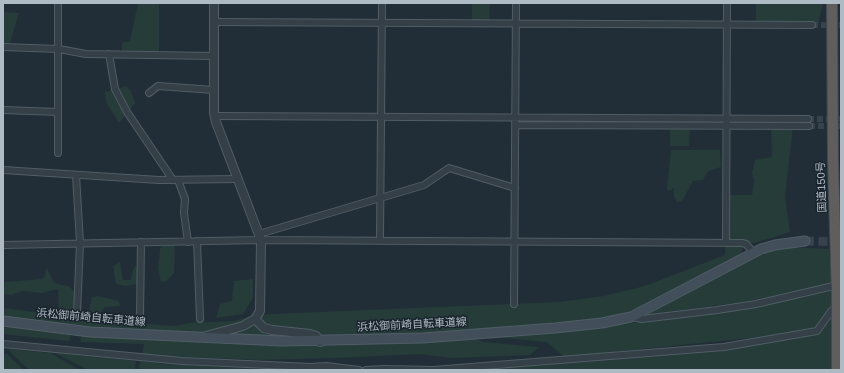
<!DOCTYPE html>
<html>
<head>
<meta charset="utf-8">
<style>
  body { margin:0 }
  #map { position:relative; width:844px; height:373px; overflow:hidden; background:#212e37; font-family:Arial,sans-serif }
  canvas { display:block }
  .frame { position:absolute; inset:0; border:4px solid #aebac4; pointer-events:none }
</style>
</head>
<body>
<div id="map">
<canvas width="844" height="373"></canvas>
<div class="frame"></div>
</div>
<script>
const ctx = document.querySelector('canvas').getContext('2d');
ctx.lineJoin = 'round';
function paint(path, color) { ctx.fillStyle = color; ctx.fill(path, 'evenodd'); }
const shape = rows => new Path2D(rows.map(r => 'M' + r).join(''));
function strokePath(path, color, width, dash) { ctx.strokeStyle = color; ctx.lineWidth = width; ctx.lineCap = dash ? 'butt' : 'round'; ctx.setLineDash(dash || []); ctx.stroke(path); }
function drawText(font, color, halo, rows, align = 'center') {
  ctx.font = font + ' Arial,"Noto Sans JP",sans-serif'; ctx.lineWidth = 3; ctx.setLineDash([]); ctx.textBaseline = 'middle'; ctx.strokeStyle = halo; ctx.fillStyle = color; for (const [text, x, y, turn = 0] of rows) {
    ctx.save(); ctx.translate(x, y); ctx.rotate((+turn || 0) * Math.PI / 180); ctx.textAlign = isNaN(turn) ? turn : align; if (halo) ctx.strokeText(text, 0, 0); ctx.fillText(text, 0, 0); ctx.restore();
  }
}
const green = shape([
  [138,3,159,3,159,55,122,54,122,43,130,41],
  [472,3,490,3,489,21,472,21],
  [756,3,823,3,818,25,804,22,756,25],
  [3,12,19,13,10,43,3,43],
  [126,86,131,91,135,103,119,123,106,102,105,92],
  [670,125,690,126,689,146,670,146],
  [771,126,793,126,785,196,790,232,754,243,742,243,742,254,642,307,619,315,605,319,566,323,461,330,483,342,539,347,530,355,451,358,419,354,335,358,259,360,142,355,144,344,81,342,81,335,71,334,69,341,3,334,3,308,97,320,175,326,189,323,234,321,248,317,271,314,559,302,604,296,645,286,725,255,726,195,752,195,754,181,752,173,755,160,772,157],
  [671,150,720,150,721,167,708,171,703,180,693,181,682,201,677,202,674,196,674,187,671,190,667,190],
  [167,245,175,246,174,273,167,281,161,282,158,268,160,250,161,247],
  [785,247,829,249,831,283,750,301,646,315,755,255],
  [120,262,123,280,131,280,133,269,136,266,139,269,139,282,137,284,125,286,116,284,113,266],
  [46,267,54,283,68,286,73,290,77,299,73,308,68,311,59,311,58,289,42,293,22,291,11,295,3,294,5,282,42,279,45,276],
  [253,279,253,298,243,314,216,318,220,304,232,301,234,281],
  [832,291,832,310,841,310,841,370,422,370,529,366,732,345,789,334,564,357,547,342,495,337,569,331,743,309],
  [98,296,119,301,120,306,105,307,101,312,95,314,90,312,89,309,92,297],
  [7,349,50,353,80,370,29,370],
  [55,353,136,361,135,370,88,370],
  [3,354,7,354,24,370,3,370],
  [140,361,163,364,279,370,139,370]
]);
const minorTunnel = shape([
  [812,25,841,25],
  [808,119,841,119],
  [809,126,841,126]
]);
const secondaryTunnel = shape([
  [805,241,841,242]
]);
const minor = shape([
  [214,22,812,25],
  [3,47,59,49,86,54,214,56],
  [109,54,115,89,127,112,173,180],
  [149,93,158,86,214,90],
  [3,110,58,112],
  [215,116,808,119],
  [516,125,809,126],
  [58,153,58,3],
  [3,170,159,180,237,179],
  [76,175,80,243,77,313],
  [178,180,185,199,184,213,188,242],
  [259,234,424,185,449,168,515,188],
  [380,240,382,3],
  [197,241,200,319],
  [726,243,727,3],
  [3,245,261,240,742,243,746,244,753,252],
  [514,304,516,3],
  [631,317,642,319,717,310,756,304,838,285],
  [140,318,141,242],
  [3,344,182,361,311,367,326,366,359,370],
  [366,370,384,369,433,370,724,347,817,331,832,310,839,310]
]);
const tertiary = shape([
  [255,319,264,328,272,330,310,334,316,336,320,342],
  [206,336,243,326,255,319,260,311,261,240,216,122,214,113,214,3]
]);
const secondary = shape([
  [3,321,90,332,282,341,423,338,555,328,602,323,631,317,761,249,775,245,805,241]
]);
const trunk = shape([
  [832,3,833,161,837,299]
]);
const trunkBridge = shape([
  [837,299,837,370]
]);
const streetNames = [
  ["国道150号",822,187,-92],
  ["浜松御前崎自転車道線",91,318,5],
  ["浜松御前崎自転車道線",412,325,-3]
];
paint(green, '#263c39');
strokePath(minorTunnel, '#36434c', 6, [6, 3]);
strokePath(secondaryTunnel, '#36434c', 9, [9, 4.5]);
strokePath(minor, '#515d65', 8);
strokePath(tertiary, '#515d65', 10);
strokePath(secondary, '#515d65', 11);
strokePath(trunk, '#3f4a52', 12);
strokePath(minor, '#343f47', 6);
strokePath(tertiary, '#343f47', 8);
strokePath(secondary, '#424f5a', 9);
strokePath(trunk, '#605e5c', 10);
strokePath(trunkBridge, '#3f4a52', 12, []);
strokePath(trunkBridge, '#605e5c', 10);
drawText('11px', '#aebac4', '#1a242c', streetNames);
</script>
</body>
</html>
